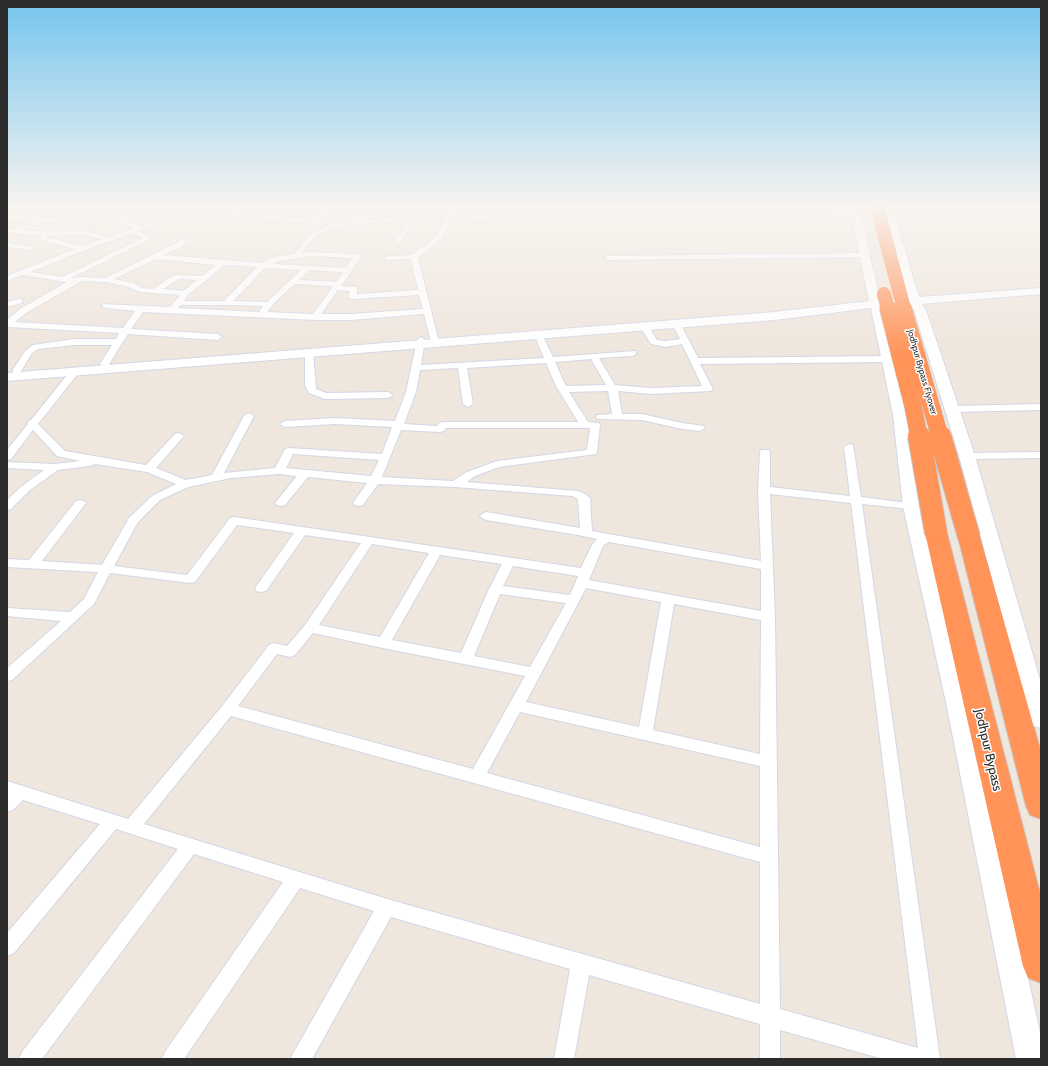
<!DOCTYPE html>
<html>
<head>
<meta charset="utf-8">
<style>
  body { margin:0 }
  #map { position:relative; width:1048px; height:1066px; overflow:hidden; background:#efe6dd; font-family:Cabin,sans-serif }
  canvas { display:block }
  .frame { position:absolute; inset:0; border:8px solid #2c2c2c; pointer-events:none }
</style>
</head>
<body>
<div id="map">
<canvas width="1048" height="1066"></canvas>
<div class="frame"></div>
</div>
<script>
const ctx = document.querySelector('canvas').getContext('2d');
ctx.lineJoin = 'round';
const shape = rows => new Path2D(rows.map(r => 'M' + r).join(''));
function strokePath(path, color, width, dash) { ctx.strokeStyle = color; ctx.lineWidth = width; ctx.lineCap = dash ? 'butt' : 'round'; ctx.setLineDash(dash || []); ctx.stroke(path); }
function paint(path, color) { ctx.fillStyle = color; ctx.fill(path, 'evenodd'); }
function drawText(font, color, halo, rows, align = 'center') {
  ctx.font = font + ' Cabin,sans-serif'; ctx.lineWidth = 3; ctx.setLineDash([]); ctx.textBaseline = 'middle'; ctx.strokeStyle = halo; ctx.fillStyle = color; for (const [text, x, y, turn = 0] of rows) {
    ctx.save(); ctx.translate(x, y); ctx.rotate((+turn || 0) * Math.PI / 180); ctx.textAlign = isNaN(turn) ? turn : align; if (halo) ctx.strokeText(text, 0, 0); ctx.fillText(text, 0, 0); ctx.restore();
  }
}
const street = shape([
  [79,207,93,207,113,212,117,217,124,218,145,207,153,207,127,222,141,226,189,207,197,207,195,209,309,219,326,210,325,209,328,207,341,207,337,210,359,216,360,212,365,207,371,207,366,213,365,220,396,217,415,212,418,207,424,207,401,242,399,243,395,241,411,217,396,221,339,226,338,227,317,234,312,239,302,253,310,252,361,254,362,256,341,286,357,287,357,294,418,290,411,259,388,260,384,258,388,256,412,255,436,237,448,212,444,210,435,208,434,207,449,207,454,212,453,214,490,216,493,218,490,220,452,218,441,239,418,258,438,338,437,340,431,340,430,338,424,314,351,320,315,320,143,312,131,329,218,334,222,337,218,340,128,334,108,366,105,367,100,364,112,345,75,345,38,349,32,353,20,373,14,373,12,371,25,351,33,345,75,339,116,339,119,333,7,327,7,320,20,309,67,282,22,275,7,281,7,276,75,249,45,241,40,238,41,235,7,233,7,229,15,229,32,221,7,219,7,215,64,219,61,216,62,215,79,207],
  [85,209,109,214,113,219,118,221,119,223,134,228,109,237,80,230,50,232,24,230,41,222,94,224,94,222,73,220,69,216,85,209],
  [187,212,308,223,311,225,314,223,332,225,313,232,294,254,274,257,262,263,163,255,180,248,188,240,184,238,174,244,105,278,84,277,71,278,149,240,151,239,148,236,138,231,187,212],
  [332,212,358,220,358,221,344,222,318,220,332,212],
  [132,233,143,238,62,277,30,272,75,254,132,233],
  [80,234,102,239,82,246,47,237,47,236,80,234],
  [310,256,353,258,346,268,273,264,279,261,310,256],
  [156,259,216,265,202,276,174,275,153,289,142,288,133,283,114,279,156,259],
  [225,265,257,267,224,301,184,301,188,295,225,265],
  [265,268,301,270,267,302,233,301,265,268],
  [309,270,343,272,336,282,299,280,309,270],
  [179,279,197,280,183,291,163,289,179,279],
  [84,281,106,282,128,287,140,292,180,295,170,307,103,304,102,306,106,308,135,311,123,328,15,322,26,313,78,283,84,281],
  [295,284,333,286,313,314,267,312,276,301,295,284],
  [338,290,350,291,348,297,352,299,419,295,423,309,351,314,321,314,338,290],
  [180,305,226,305,263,306,259,312,178,308,180,305],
  [740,207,765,207,857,214,860,216,857,218,743,209,740,207],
  [7,243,30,246,34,248,30,250,7,247,7,243],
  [865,253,869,255,868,257,608,260,604,258,608,256,865,253],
  [19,299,22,299,22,303,7,307,7,302,19,299],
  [676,320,680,323,698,358,887,356,892,359,887,362,700,364,713,389,711,391,651,394,618,391,622,414,642,414,682,423,704,426,705,428,700,431,682,429,642,420,597,419,596,417,597,415,612,414,608,391,569,392,588,422,599,423,600,425,597,452,596,454,499,467,475,476,467,482,578,491,585,494,590,498,592,531,761,561,758,490,760,452,761,450,769,450,770,452,770,487,850,496,844,447,849,444,853,445,861,497,915,504,917,506,915,508,911,509,862,504,940,1059,883,1059,780,1030,780,1059,760,1059,760,1024,589,975,574,1059,554,1059,570,969,391,917,312,1059,290,1059,374,911,300,888,184,1059,162,1059,165,1052,283,882,194,854,42,1059,19,1059,22,1052,178,849,116,829,14,953,7,956,7,933,100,824,23,800,13,810,7,812,7,781,128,819,223,705,269,645,274,643,287,646,305,625,361,543,305,535,266,591,261,592,256,591,255,588,294,533,237,525,195,582,190,583,110,573,94,604,12,680,7,681,7,668,61,621,7,616,7,608,70,612,84,599,98,572,7,567,7,559,29,560,76,501,80,500,84,501,86,503,42,561,102,565,129,518,152,496,176,484,147,472,95,464,90,466,58,470,30,490,11,509,7,510,7,500,22,486,44,470,7,468,7,462,55,464,80,461,57,456,33,430,11,459,7,460,7,450,28,424,28,421,31,420,72,369,75,368,80,371,38,424,65,451,146,465,175,434,179,433,184,436,156,468,186,480,212,475,244,416,249,413,254,416,224,473,275,468,285,449,289,448,382,454,392,427,335,424,285,427,280,424,285,421,335,418,395,421,406,392,417,340,421,337,425,340,421,365,544,358,534,334,538,331,542,334,553,357,635,351,636,353,635,355,632,356,599,358,615,385,651,388,702,386,682,344,666,347,651,344,640,326,641,324,647,324,657,340,666,341,680,339,672,323,676,320],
  [591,359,606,385,566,386,555,362,591,359],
  [546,363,556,386,578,422,443,422,439,423,437,426,404,424,416,392,420,370,458,368,463,404,468,407,473,404,467,368,546,363],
  [446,428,590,428,587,450,497,461,467,472,453,481,382,477,401,430,440,432,444,431,446,428],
  [293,454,379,460,371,476,286,468,293,454],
  [279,474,297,476,275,503,277,505,281,506,285,505,308,477,367,483,353,503,355,505,359,506,363,505,378,484,455,487,572,496,578,499,580,528,486,512,482,514,480,516,482,518,486,520,578,535,597,539,592,545,581,568,234,517,230,518,187,575,114,566,138,522,160,500,188,487,231,478,279,474],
  [770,494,851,503,918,1048,780,1009,775,617,770,494],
  [609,542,761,569,761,611,589,580,603,546,609,542],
  [372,544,429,553,380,637,319,625,372,544],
  [440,555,502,564,489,589,461,653,392,640,440,555],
  [513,566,578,576,570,595,503,586,513,566],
  [586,588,661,602,639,727,526,702,586,588],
  [500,594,566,603,530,667,474,656,500,594],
  [674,604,761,620,760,754,653,730,674,604],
  [313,633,383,648,525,676,473,769,238,706,277,654,290,657,295,655,313,633],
  [520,712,760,766,760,847,487,773,520,712],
  [231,716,760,862,760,1004,387,899,144,824,231,716],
  [309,349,313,352,316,389,326,393,388,392,393,395,388,398,325,399,309,393,305,385,305,352,309,349],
  [1041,404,1041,410,952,412,947,409,952,406,1041,404],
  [1041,452,1041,458,967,459,962,456,967,453,1041,452]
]);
const secondary = shape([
  [850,207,859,207,880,300,908,298,883,207,892,207,919,297,1041,288,1041,294,922,304,926,310,975,456,1041,683,1041,728,1033,726,1030,720,959,456,914,310,911,305,882,307,907,415,919,506,969,707,1041,1037,1041,1059,1016,1059,947,707,903,506,893,415,871,308,775,320,7,381,7,373,775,312,869,301,850,207]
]);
const highway = shape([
  [936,526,944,528,947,533,1041,897,1041,983,1028,978,1023,966,925,533,928,528,936,526],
  [969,530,977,532,980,537,1041,752,1041,819,1030,815,1026,806,958,537,961,532,969,530]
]);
const highwayBridgeFar2 = shape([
  [877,207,904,309],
  [884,294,888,309]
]);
const highwayBridgeFar1 = shape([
  [888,308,913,406,919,437],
  [903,308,940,437]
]);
const highwayBridge = shape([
  [919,436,936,533],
  [940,436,969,537]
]);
const farStreetnames = [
  ["Jodhpur Bypass Flyover",922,372,74]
];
const nearStreetnames = [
  ["Jodhpur Bypass",988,750,77]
];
strokePath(street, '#d2d7e6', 2);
strokePath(secondary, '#d2d7e6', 2);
strokePath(highway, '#c8c8c8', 2);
paint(street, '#fff');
paint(secondary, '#fff');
paint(highway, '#ff9358');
strokePath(highwayBridgeFar2, '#c8c8c8', 14, []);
strokePath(highwayBridgeFar1, '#c8c8c8', 18, []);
strokePath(highwayBridge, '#c8c8c8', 24, []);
strokePath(highwayBridgeFar2, '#ff9358', 14);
strokePath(highwayBridgeFar1, '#ff9358', 17);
strokePath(highwayBridge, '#ff9358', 22);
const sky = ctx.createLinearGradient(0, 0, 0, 356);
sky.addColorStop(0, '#75c5ee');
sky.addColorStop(0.58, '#f8f4f0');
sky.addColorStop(1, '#f8f4f000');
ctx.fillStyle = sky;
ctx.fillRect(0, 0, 1048, 356);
drawText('9px', '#2c2c2c', '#fff', farStreetnames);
drawText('13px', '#2c2c2c', '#fff', nearStreetnames);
</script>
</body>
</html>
